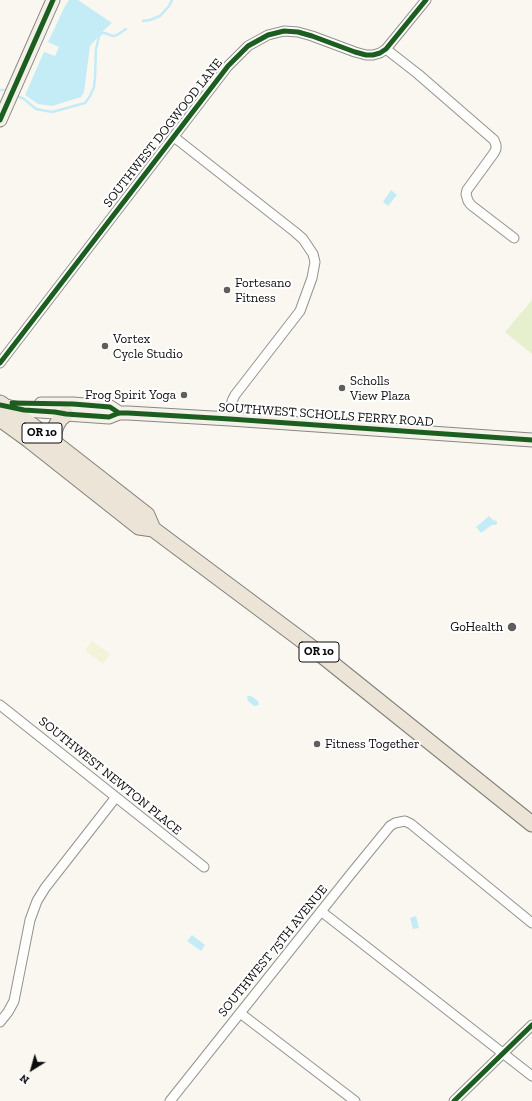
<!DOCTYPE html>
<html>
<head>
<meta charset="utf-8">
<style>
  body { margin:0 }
  #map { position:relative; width:532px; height:1101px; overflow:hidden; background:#faf7f0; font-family:"Zilla Slab",serif }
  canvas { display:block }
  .north { position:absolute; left:12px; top:1049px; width:40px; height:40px; -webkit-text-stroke:3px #fff; paint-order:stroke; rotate:217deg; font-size:11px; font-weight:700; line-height:16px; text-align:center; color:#0c0c0c }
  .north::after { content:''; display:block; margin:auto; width:14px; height:18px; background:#0c0c0c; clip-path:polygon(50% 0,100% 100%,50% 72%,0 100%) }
</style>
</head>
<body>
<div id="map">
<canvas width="532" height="1101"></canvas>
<div class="north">N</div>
</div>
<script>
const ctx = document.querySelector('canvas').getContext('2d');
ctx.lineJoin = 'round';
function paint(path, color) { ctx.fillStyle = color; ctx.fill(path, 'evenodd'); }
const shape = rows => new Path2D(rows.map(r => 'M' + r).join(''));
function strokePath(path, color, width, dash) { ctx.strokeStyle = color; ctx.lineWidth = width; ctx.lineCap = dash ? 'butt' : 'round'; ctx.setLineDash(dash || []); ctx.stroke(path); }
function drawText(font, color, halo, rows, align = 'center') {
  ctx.font = font + ' "Zilla Slab",serif'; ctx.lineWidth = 4; ctx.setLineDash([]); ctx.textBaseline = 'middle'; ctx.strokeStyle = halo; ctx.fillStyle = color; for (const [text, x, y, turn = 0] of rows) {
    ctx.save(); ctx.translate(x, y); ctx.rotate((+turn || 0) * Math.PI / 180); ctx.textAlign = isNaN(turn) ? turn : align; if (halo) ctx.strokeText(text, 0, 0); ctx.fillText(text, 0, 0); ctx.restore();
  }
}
const green = shape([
  [532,300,532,354,505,332]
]);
const pitch = shape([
  [92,641,110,654,103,664,85,650]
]);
const water = shape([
  [69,0,78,0,112,23,105,29,90,46,84,92,81,97,52,106,38,104,25,95,44,52,55,56,59,47,48,42,65,6],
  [391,190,397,195,388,206,383,202],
  [489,516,493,520,497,521,497,524,495,525,492,525,481,533,476,527],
  [247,696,251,696,258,701,259,705,254,706,248,701],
  [416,916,419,928,413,929,410,918],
  [192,935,205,945,201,951,187,941]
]);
const stream = shape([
  [143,21,150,20,160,16,169,6,172,0],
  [0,90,7,90,9,91],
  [15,95,24,99,36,109,52,112,85,103,90,96,94,87,95,77,96,49,99,36,102,33,105,33,113,36,117,35,126,29]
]);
const minor = shape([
  [386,49,418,74,494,140,496,145,496,149,494,153,467,190,466,194,468,201,471,205,514,238],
  [174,137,295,232,303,239,313,254,315,262,312,278,300,311,235,395,232,401,230,419],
  [0,363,228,66,248,46,268,35,284,31,298,32,312,36,355,52,366,55,373,55,380,53,386,49,426,0],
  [0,705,204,867],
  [322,912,532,1076],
  [240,1013,355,1101],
  [0,1022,8,1012,14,1001,30,920,37,901,45,888,116,797],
  [170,1101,350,875,390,826,395,823,405,821,411,824,532,923],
  [454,1101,532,1025]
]);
const secondary = shape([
  [0,120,53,0],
  [41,404,73,404,110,407,119,413],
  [6,406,24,410,55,412,66,414,109,417,119,413,128,413,230,419,532,440]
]);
const primary = shape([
  [0,403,33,426,147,515,153,529],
  [0,419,29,440,139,527,153,529,319,653,532,824],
  [54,442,54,433,56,426,60,419,66,414]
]);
const cycleway = shape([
  [0,120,53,0],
  [0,363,228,66,248,46,268,35,284,31,298,32,312,36,355,52,366,55,373,55,380,53,386,49,426,0],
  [12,403,73,404,110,407,119,413],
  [0,405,24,410,55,412,66,414,109,417,119,413,128,413,230,419,532,440],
  [454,1101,532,1025]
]);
const markers = [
  [227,290,4,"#5f5e5c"],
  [105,346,4,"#5f5e5c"],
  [342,388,4,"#5f5e5c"],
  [184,395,4,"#5f5e5c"],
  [512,627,5,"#5f5e5c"],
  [317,744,4,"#5f5e5c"]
];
const shields = [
  [42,433,40],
  [319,652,40]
];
const shieldNames = [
  ["OR 10",42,433],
  ["OR 10",319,652]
];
const streetNames = [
  ["SOUTHWEST DOGWOOD LANE",163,133,-52],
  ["SOUTHWEST SCHOLLS FERRY ROAD",326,415,4],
  ["SOUTHWEST NEWTON PLACE",110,776,39],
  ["SOUTHWEST 75TH AVENUE",273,951,-51]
];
const poiNames = [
  ["Fortesano",235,283],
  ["Fitness",235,298],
  ["Vortex",113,339],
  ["Cycle Studio",113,354],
  ["Scholls",350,381],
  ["View Plaza",350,396],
  ["Frog Spirit Yoga",176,395,"right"],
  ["GoHealth",503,627,"right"],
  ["Fitness Together",325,744]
];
paint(green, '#e7f0ce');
paint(pitch, '#f1f4d8');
paint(water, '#c4ecf6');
strokePath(stream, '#c4ecf6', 2.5);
strokePath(minor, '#93928f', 11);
strokePath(secondary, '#8a8885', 15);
strokePath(primary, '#807f7c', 17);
strokePath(minor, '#fefefd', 9);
strokePath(secondary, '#f4f1e8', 13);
strokePath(primary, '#ece4d6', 15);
strokePath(cycleway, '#1b5e20', 5);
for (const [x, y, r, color] of markers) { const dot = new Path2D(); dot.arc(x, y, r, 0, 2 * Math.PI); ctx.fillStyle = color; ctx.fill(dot); strokePath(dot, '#fff', 1.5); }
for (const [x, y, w] of shields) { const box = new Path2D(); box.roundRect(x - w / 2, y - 10, w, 20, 3); ctx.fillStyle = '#fff'; ctx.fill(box); strokePath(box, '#0c0c0c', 1); }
drawText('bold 12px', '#0c0c0c', null, shieldNames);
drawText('13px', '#0c0c0c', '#fff', streetNames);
drawText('13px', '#0c0c0c', '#fff', poiNames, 'left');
</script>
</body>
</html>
